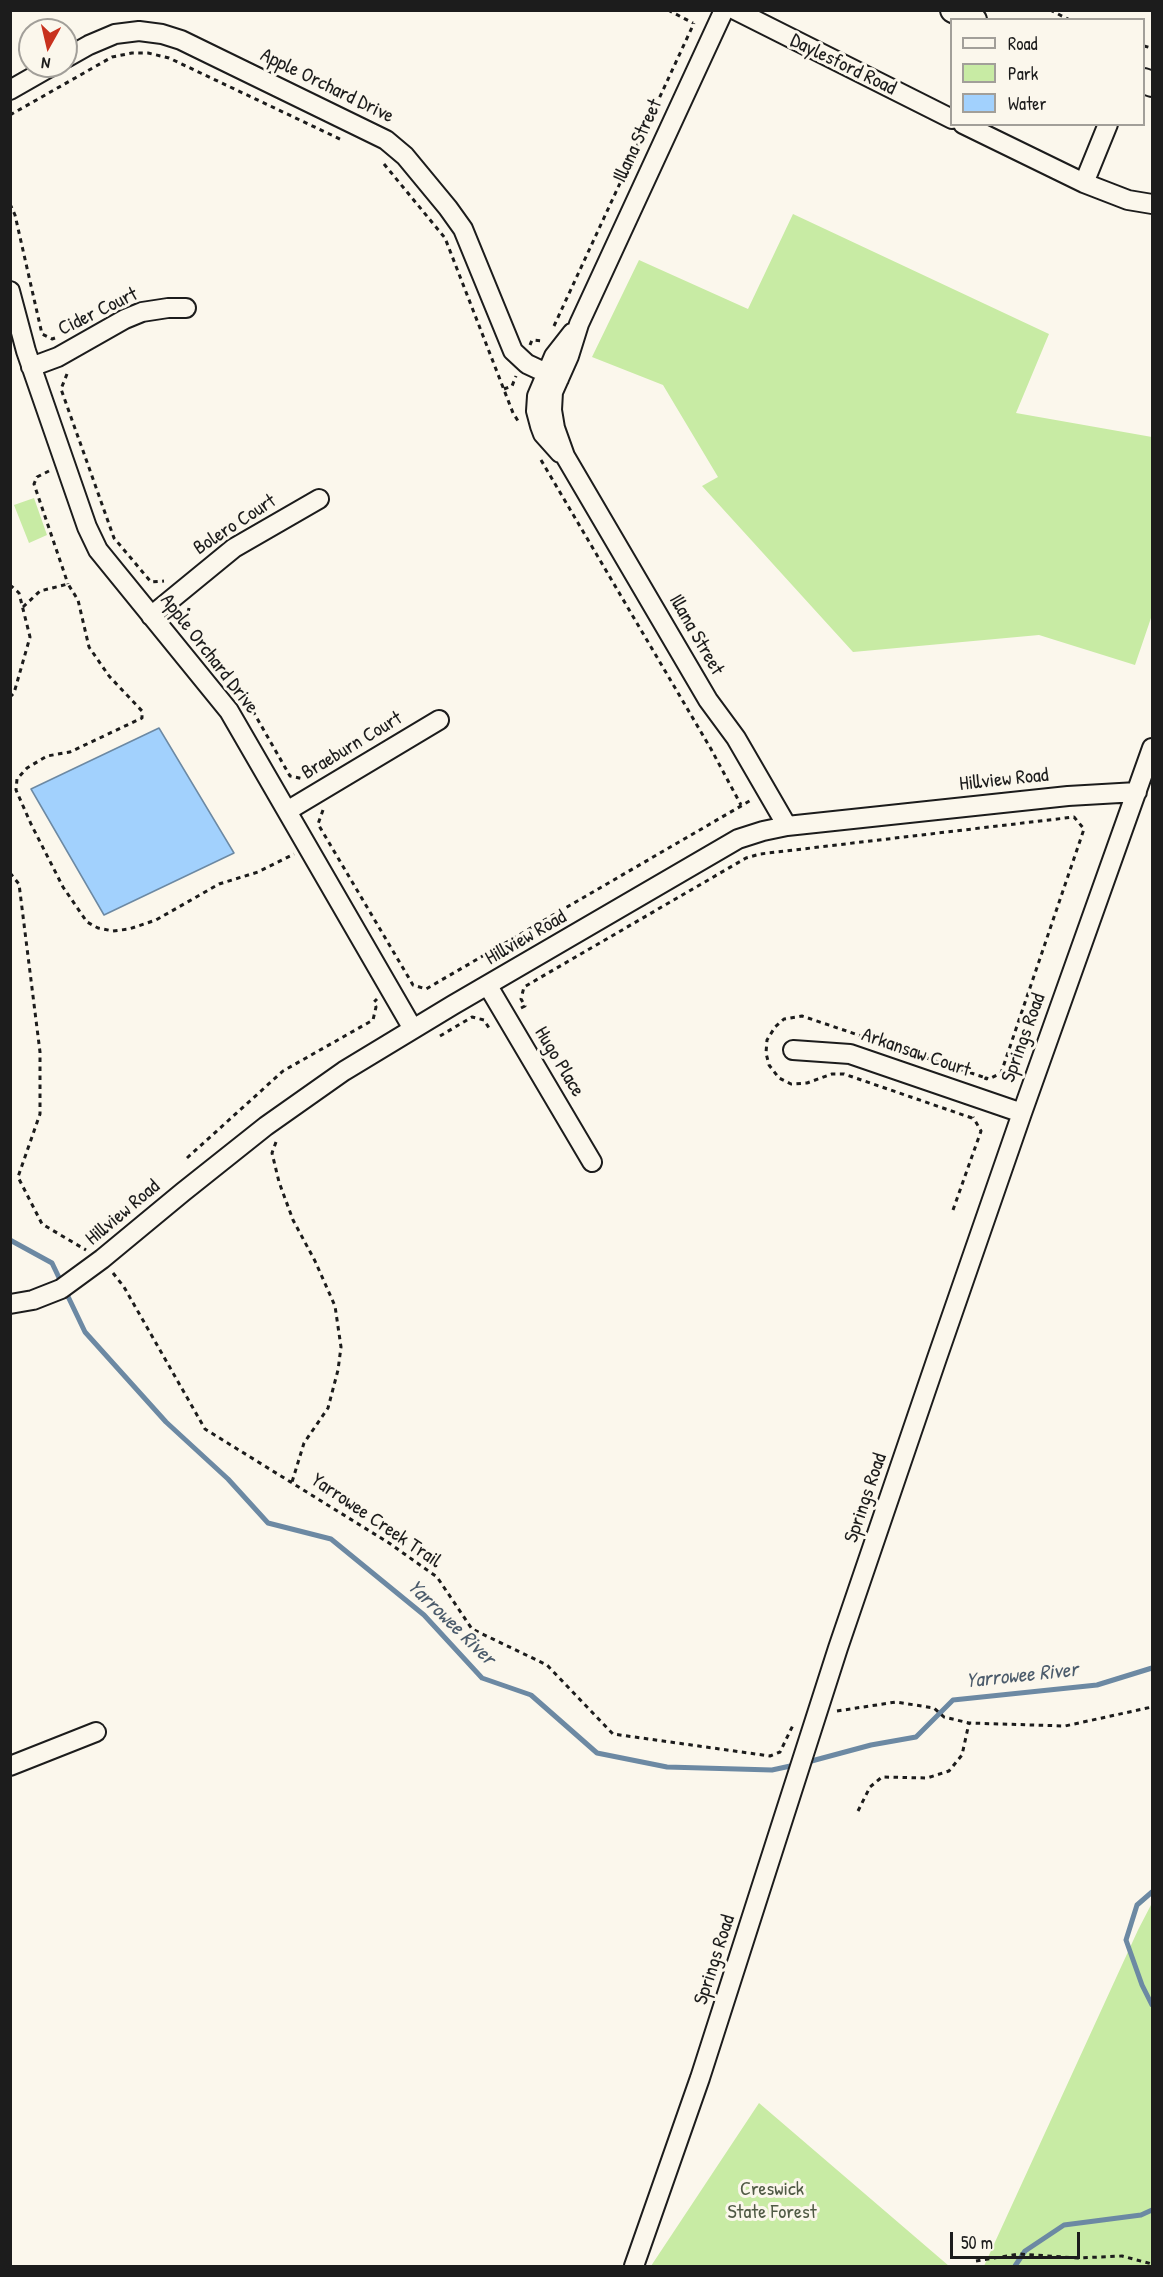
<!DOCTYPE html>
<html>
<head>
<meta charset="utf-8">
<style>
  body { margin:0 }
  #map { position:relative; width:1163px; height:2277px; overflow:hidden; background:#fbf7ec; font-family:"Patrick Hand",sans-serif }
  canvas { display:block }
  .frame { position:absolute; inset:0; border:12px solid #1c1c1c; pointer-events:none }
  .legend { position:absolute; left:950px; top:18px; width:195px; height:108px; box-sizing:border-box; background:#fbf7ec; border:2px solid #a29f99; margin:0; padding:8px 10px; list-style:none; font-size:18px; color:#1c1c1c }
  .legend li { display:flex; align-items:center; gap:12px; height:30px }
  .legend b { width:30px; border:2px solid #a29f99 }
  .north { position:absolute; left:18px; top:18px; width:60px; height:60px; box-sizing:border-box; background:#fbf7ec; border:2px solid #a29f99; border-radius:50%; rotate:188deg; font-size:16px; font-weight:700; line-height:24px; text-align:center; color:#1c1c1c }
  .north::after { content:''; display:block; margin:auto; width:21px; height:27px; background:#c8321e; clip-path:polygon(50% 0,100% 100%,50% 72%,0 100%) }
  .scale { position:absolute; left:950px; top:2232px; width:130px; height:27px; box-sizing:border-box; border:3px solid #1c1c1c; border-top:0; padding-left:8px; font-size:18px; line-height:21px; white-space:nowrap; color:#1c1c1c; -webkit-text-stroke:4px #fbf7ec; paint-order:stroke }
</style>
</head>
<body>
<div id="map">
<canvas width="1163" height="2277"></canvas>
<div class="frame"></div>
<ul class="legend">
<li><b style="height:8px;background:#fbf7ec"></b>Road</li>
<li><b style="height:16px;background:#c8eba4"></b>Park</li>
<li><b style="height:16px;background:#a2d1fd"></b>Water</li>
</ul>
<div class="north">N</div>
<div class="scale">50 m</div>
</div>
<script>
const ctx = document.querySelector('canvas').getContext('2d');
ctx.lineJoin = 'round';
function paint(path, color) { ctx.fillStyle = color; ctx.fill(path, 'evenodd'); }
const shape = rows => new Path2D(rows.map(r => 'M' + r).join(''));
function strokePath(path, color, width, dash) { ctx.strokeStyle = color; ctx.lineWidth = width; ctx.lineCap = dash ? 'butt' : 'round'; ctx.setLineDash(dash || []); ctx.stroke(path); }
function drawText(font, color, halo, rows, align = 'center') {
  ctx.font = font + ' "Patrick Hand",sans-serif'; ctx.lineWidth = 6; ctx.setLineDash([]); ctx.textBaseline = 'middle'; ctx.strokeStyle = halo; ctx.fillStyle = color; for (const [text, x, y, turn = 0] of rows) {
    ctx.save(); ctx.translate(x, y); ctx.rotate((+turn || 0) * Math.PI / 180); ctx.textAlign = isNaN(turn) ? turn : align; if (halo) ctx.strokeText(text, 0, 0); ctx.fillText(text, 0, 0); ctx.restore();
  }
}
const green = shape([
  [793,214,1049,334,1016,413,1152,437,1152,615,1135,665,1039,635,853,652,702,486,718,477,663,385,592,357,639,260,748,309],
  [34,498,47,535,29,543,14,505],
  [1152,1903,1152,2266,984,2266,1138,1930],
  [759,2103,949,2266,651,2266]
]);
const water = shape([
  [159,728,234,853,104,915,31,789,159,728]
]);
const stream = shape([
  [10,1240,52,1263,85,1332,166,1422,228,1479,268,1523,331,1539,424,1615,482,1678,531,1695,597,1753,667,1767,772,1770,795,1765],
  [804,1763,871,1745,916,1737,953,1700,1097,1685,1152,1668],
  [1152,1892,1137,1905,1126,1940,1142,1985,1152,2005],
  [1015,2266,1025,2251,1064,2225,1141,2215,1152,2210]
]);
const path = shape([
  [668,10,693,23],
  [1050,10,1070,20],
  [1144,46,1152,48],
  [10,115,112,57,132,53,148,53,169,58,342,140],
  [384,164,445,238,513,413,520,424],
  [10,204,15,215,42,334,52,339,55,338],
  [554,326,694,23],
  [530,345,532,340,544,341],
  [67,374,61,389,114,538,151,582,164,581],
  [504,389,512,386,516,376],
  [541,460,711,749,741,805],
  [49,471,37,477,34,484,68,584],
  [10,585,19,593,30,637,14,693,10,697],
  [23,607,40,591,68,584,78,600,89,647,109,676,142,711,142,718,70,752,47,756,27,768,17,779,16,790,31,824,63,887,87,922,98,928,113,931,129,929,156,920,219,884,258,872,294,854],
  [189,608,186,623,242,692,290,776,304,779],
  [323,810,318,824,413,985,426,989,753,799],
  [10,873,19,884,40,1052,40,1114,18,1177,42,1224,86,1250],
  [521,1008,525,1006,521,999,524,987,746,858,760,854,1074,817,1084,829,1001,1073,989,1079,986,1078,984,1084],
  [440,1036,472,1017,484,1020,489,1028,492,1026],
  [972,1118,844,1074,832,1074,807,1083,791,1084,779,1078,769,1065,766,1053,767,1040,775,1027,784,1019,802,1016,986,1078],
  [276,1142,272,1153,279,1182,293,1220,315,1261,335,1306,341,1347,338,1370,328,1408,304,1443,292,1482],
  [187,1158,283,1071,373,1020,376,1007,374,1002,377,999],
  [953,1210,981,1131,973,1117],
  [113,1273,124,1287,205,1429,389,1543,437,1577,472,1629,547,1665,613,1734,770,1756,780,1752,794,1723],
  [837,1711,896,1702,934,1708,944,1717,969,1723,1065,1726,1152,1707],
  [858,1811,870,1787,882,1777,927,1778,949,1771,962,1755,969,1723],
  [976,2261,1019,2254,1078,2258,1122,2256,1152,2264]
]);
const minor = shape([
  [724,10,579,324,569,356,553,392,552,410,555,428,565,456,708,700,736,738,787,826],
  [735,10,952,119],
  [66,58,89,45,115,34,139,31,162,34,181,40,386,140,405,156,448,208,463,229,513,351,527,364,559,379],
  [10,90,52,66],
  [963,124,1084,183,1128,200,1152,204],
  [1084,183,1108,124],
  [10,291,26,351,87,527,98,550,229,711,413,1029],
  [31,367,58,357,125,319,142,312,168,308,186,308],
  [560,453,543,434,540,426,536,411,537,396,554,356,572,333],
  [151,616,234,548,319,499],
  [287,811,439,720],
  [488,986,592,1162],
  [793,1050,850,1054,1022,1113],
  [10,1304,33,1300,61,1289,102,1259,183,1192,266,1126,344,1071,453,1005,738,839,763,831,787,826,1068,796,1137,792],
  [10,1766,96,1732],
  [634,2266,700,2078,838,1648,937,1358,1022,1113,1152,748]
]);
const major = shape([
  [953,10,974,20],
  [1144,81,1152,84]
]);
const streetNames = [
  ["Daylesford Road",843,65,26],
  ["Apple Orchard Drive",327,86,26],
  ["Illana Street",638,141,-65],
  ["Cider Court",98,312,-26],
  ["Bolero Court",235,525,-33],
  ["Illana Street",696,635,60],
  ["Apple Orchard Drive",209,654,52],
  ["Braeburn Court",352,746,-31],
  ["Hillview Road",1004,780,-6],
  ["Hillview Road",526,938,-30],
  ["Springs Road",1024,1038,-70],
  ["Arkansaw Court",916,1053,19],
  ["Hugo Place",559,1062,59],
  ["Hillview Road",123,1213,-40],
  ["Springs Road",866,1498,-71],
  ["Yarrowee Creek Trail",376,1521,34],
  ["Springs Road",715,1960,-72]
];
const parkNames = [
  ["Creswick",772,2190],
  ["State Forest",772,2213]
];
const waterNames = [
  ["Yarrowee River",451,1623,44],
  ["Yarrowee River",1022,1676,-6]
];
paint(green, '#c8eba4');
paint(water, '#a2d1fd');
strokePath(water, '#6c89a3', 1.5);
strokePath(stream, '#6c89a3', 5);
strokePath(minor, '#1c1c1c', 22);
strokePath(major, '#1c1c1c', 28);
strokePath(path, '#1c1c1c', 3, [4.5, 4.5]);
strokePath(minor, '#fbf7ec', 18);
strokePath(major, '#fbf7ec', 24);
drawText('20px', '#1c1c1c', '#fbf7ec', streetNames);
drawText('20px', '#505a45', '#fbf7ec', parkNames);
drawText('italic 21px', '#4b5b6b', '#fbf7ec', waterNames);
</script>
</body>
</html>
